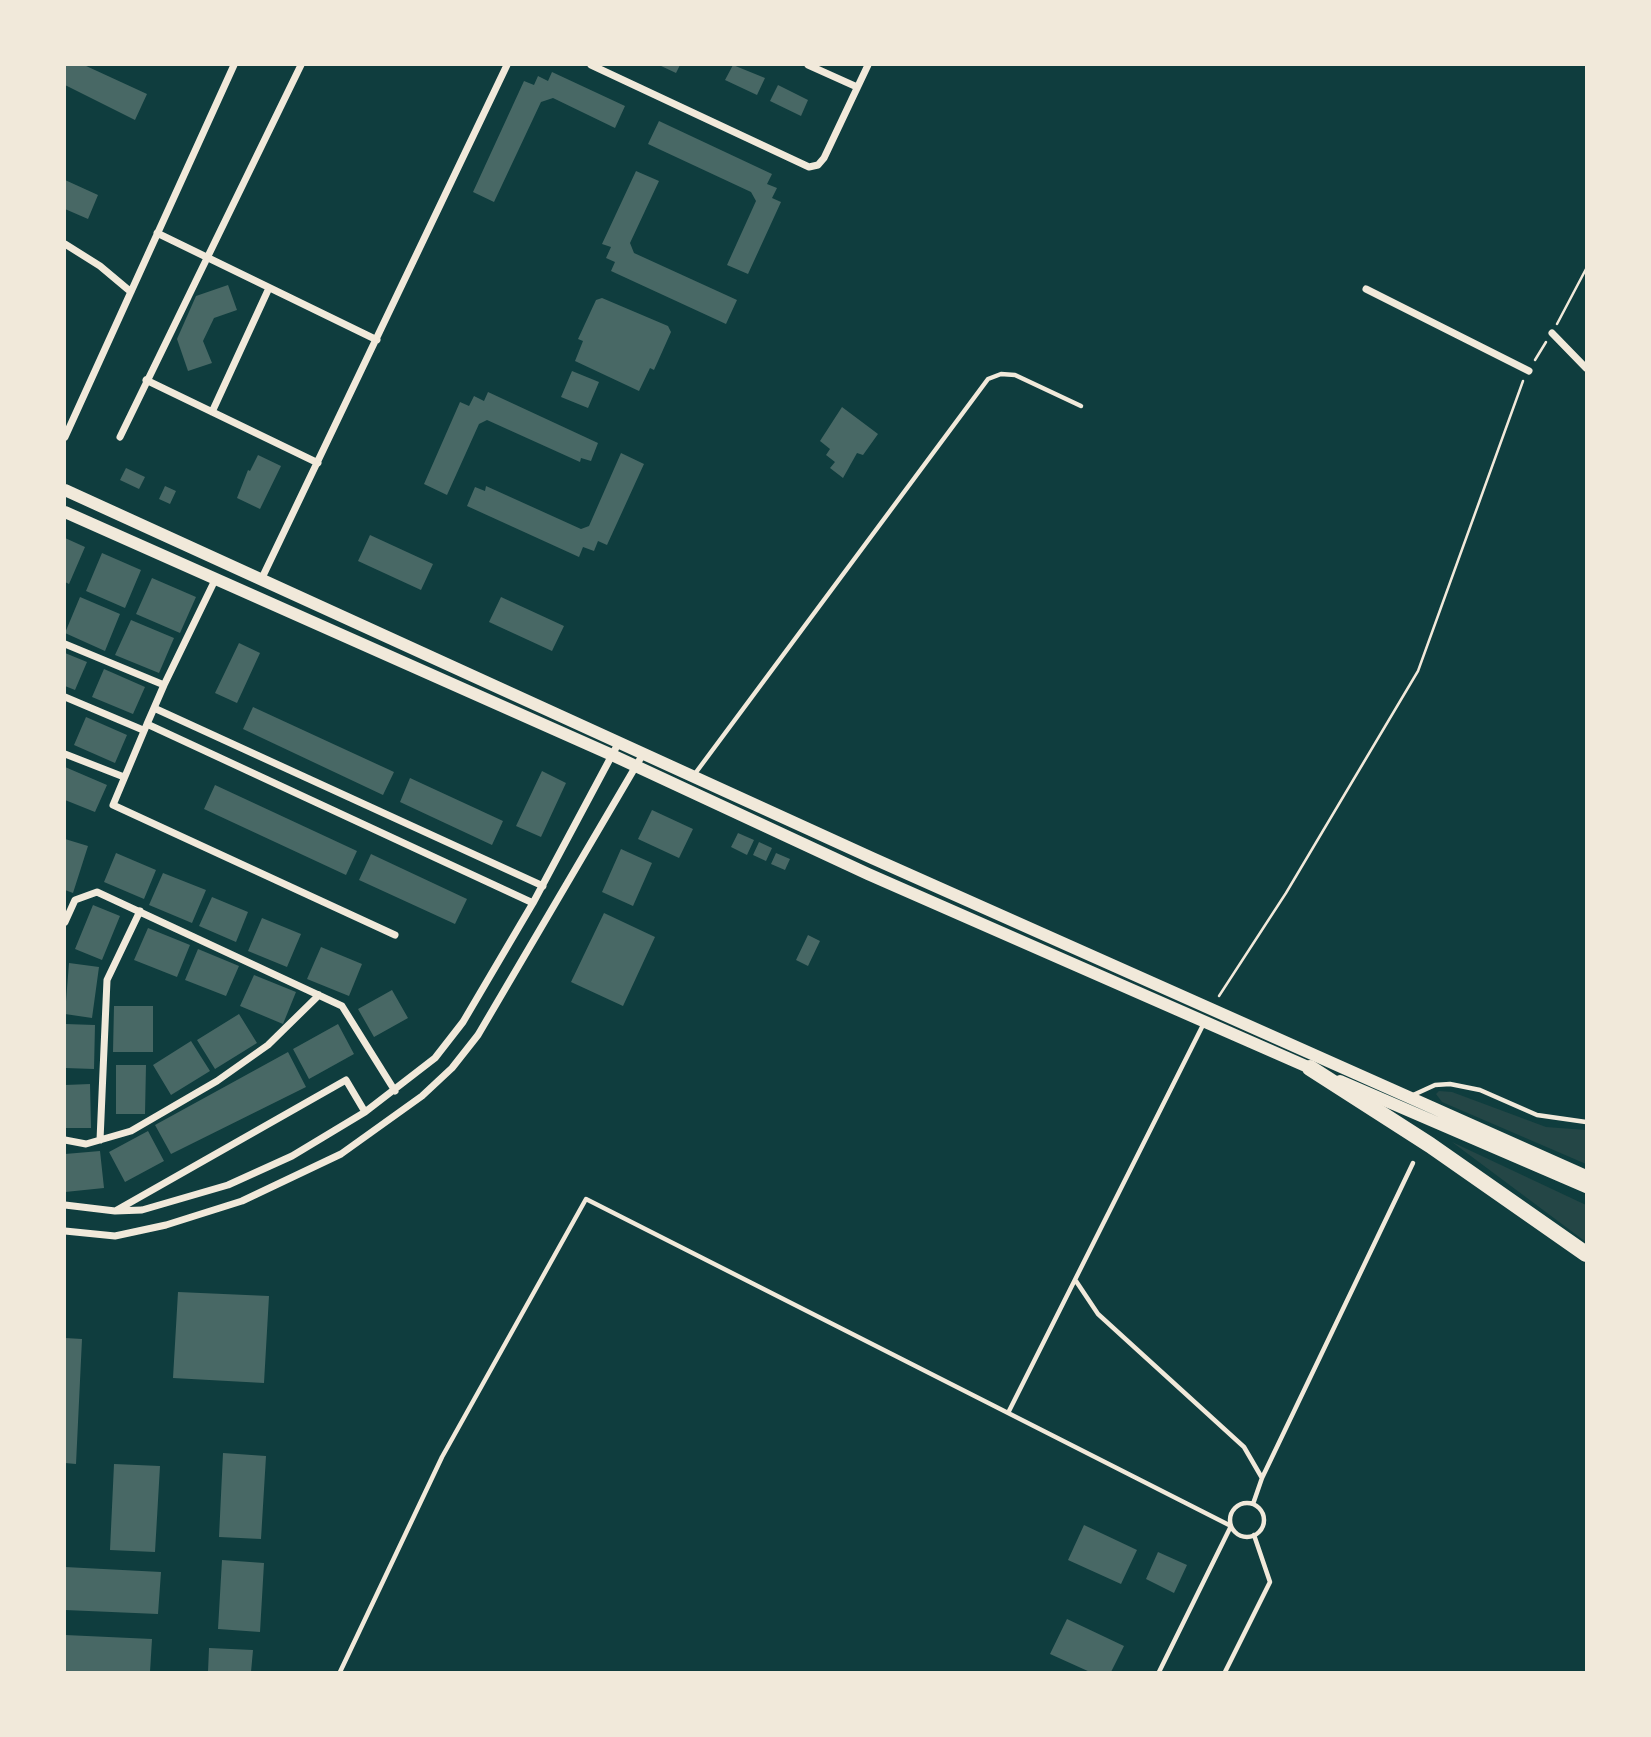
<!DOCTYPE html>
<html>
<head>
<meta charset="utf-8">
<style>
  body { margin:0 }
  #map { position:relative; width:1651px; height:1737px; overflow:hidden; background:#0f3d3e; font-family:Raleway,sans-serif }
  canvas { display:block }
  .frame { position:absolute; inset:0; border:66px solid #f1e9da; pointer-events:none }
</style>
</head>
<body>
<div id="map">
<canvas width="1651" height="1737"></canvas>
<div class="frame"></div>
</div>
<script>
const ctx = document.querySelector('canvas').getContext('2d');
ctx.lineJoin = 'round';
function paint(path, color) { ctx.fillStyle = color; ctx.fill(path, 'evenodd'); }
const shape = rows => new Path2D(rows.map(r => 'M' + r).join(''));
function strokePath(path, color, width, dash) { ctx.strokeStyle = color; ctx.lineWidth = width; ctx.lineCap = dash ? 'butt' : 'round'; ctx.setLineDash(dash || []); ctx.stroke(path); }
const green = shape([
  [1439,1091,1452,1092,1546,1127,1586,1130,1586,1164,1442,1102,1436,1094],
  [1452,1142,1586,1205,1586,1242]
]);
const building = shape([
  [65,65,84,65,147,94,135,120,65,85],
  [659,65,680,65,676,73],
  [733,65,765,78,757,95,725,80],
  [552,72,625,106,615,128,553,98,541,102,494,202,473,192,524,81,534,85,538,76,548,81],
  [778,85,808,100,801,116,770,101],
  [659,121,772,174,767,184,777,188,772,198,781,202,748,274,727,265,756,201,751,192,648,144],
  [636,171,659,181,630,243,634,253,737,300,726,324,611,271,615,262,606,258,611,247,602,244],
  [65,180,98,195,88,219,65,209],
  [228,285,237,310,214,318,203,341,212,363,188,371,177,339,196,296],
  [602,298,668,326,671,332,654,370,650,368,639,391,575,361,583,341,578,339,596,300],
  [572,371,599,382,588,408,561,397],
  [488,392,598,443,591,461,581,458,580,462,487,420,479,424,447,495,424,484,460,402,469,406,474,396,484,401],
  [842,407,878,434,863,455,857,453,843,478,830,468,835,462,826,455,830,449,820,441],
  [621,453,644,464,607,545,598,541,594,551,583,547,579,557,467,506,475,487,485,491,486,486,581,529,589,526],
  [258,455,281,466,260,509,237,498,248,470,250,471],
  [126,468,145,477,139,489,120,480],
  [165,486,176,491,170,504,159,499],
  [370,535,433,564,421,590,358,561],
  [65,538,85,547,69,584,65,582],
  [102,553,141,570,125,608,86,591],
  [152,578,196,597,180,633,136,614],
  [80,597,120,614,105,651,65,633],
  [501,597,564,626,552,651,489,622],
  [131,620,174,638,159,673,115,655],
  [239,643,260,653,237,703,215,693],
  [65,653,87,662,75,690,65,686],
  [104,669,145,687,133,714,92,697],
  [253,707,394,772,383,795,243,729],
  [86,717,127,735,115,763,74,745],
  [65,767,107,785,95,812,65,800],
  [542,771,566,783,541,837,516,826],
  [410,778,503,821,492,845,400,802],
  [215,785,357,851,346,875,204,809],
  [652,810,693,829,679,858,638,839],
  [738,833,754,840,747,855,731,847],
  [65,839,88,846,73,893,65,890],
  [759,842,772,848,766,861,753,855],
  [621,849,652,863,633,906,602,892],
  [116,853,156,870,144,899,104,882],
  [776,853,790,859,785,870,771,864],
  [371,854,467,899,455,924,359,880],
  [163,873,206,890,192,923,149,905],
  [212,897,248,912,236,942,199,926],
  [93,905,120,916,102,960,75,949],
  [604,913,655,937,623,1006,571,982],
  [262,918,301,934,287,967,248,951],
  [148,928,190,945,177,977,134,960],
  [808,935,820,941,808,966,796,960],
  [321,947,362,964,349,996,307,979],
  [198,949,239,966,226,996,185,980],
  [69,963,99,967,92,1018,65,1014],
  [254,975,296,992,283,1024,240,1006],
  [392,990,408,1018,374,1037,358,1009],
  [114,1006,153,1006,153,1052,113,1052],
  [239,1014,257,1043,215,1069,197,1040],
  [65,1024,95,1025,94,1069,65,1068],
  [338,1024,354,1054,309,1079,293,1049],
  [191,1041,210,1071,171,1095,153,1065],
  [288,1052,306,1087,171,1154,155,1125],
  [116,1065,146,1065,145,1114,116,1114],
  [90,1084,91,1128,65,1128,65,1085],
  [148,1131,164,1161,125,1182,109,1152],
  [100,1151,104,1188,65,1192,65,1154],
  [178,1292,269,1296,264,1383,173,1378],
  [65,1338,82,1339,76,1464,65,1463],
  [223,1453,266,1456,261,1539,219,1537],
  [114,1464,160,1466,155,1552,110,1550],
  [1084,1525,1137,1550,1121,1584,1068,1560],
  [1158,1552,1187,1565,1174,1593,1146,1579],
  [222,1560,264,1563,260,1632,218,1629],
  [65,1567,161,1572,158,1614,65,1610],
  [1067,1619,1124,1646,1111,1672,1090,1672,1050,1654],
  [65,1635,152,1639,150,1672,65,1672],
  [209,1648,253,1650,251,1672,208,1672]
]);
const path = shape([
  [1557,324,1586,269],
  [1535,360,1546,342],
  [1219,996,1286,893,1418,671,1523,381]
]);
const service = shape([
  [694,775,988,379,1001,374,1015,375,1081,406],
  [1411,1096,1435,1085,1450,1084,1480,1090,1537,1115,1586,1122],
  [1076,1281,1098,1314,1244,1447,1262,1478],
  [1009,1411,1204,1023],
  '1230 1520a17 17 0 1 1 34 0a17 17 0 1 1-34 0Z',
  [1253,1504,1262,1478,1413,1163],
  [340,1672,442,1457,586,1199,1231,1526,1159,1672],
  [1225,1672,1270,1582,1254,1535]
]);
const minor = shape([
  [591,65,809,167,818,165,824,158,868,65],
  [808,65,857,87],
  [157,233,377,340],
  [65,244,100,266,131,292],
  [1366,289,1529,371],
  [1552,333,1586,368],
  [146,380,318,463],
  [212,412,269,288],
  [65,437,234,65],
  [120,437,301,65],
  [261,580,507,65],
  [65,644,164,685,215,580],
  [164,685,154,708,543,886],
  [65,697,143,730],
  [154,708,147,724,533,903],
  [147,724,113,805,395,935],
  [65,754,124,777],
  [65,922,75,900,97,892,342,1006,395,1091],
  [65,1140,86,1144,131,1131,217,1081,268,1045,319,995],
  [100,1140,107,980,140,911],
  [65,1205,115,1211,142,1210,228,1185,292,1156,365,1112,435,1058,463,1022,533,903,619,742],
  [117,1210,346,1080,365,1112],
  [65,1231,115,1236,166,1225,242,1201,341,1154,422,1096,452,1068,478,1035,643,754]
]);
const secondary = shape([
  [65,490,872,858,1586,1176],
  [65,512,612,755,868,874,1317,1071],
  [1340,1081,1586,1187]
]);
const motorway = shape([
  [1310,1068,1430,1145,1586,1254]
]);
paint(green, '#244646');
paint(building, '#486865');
strokePath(path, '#f1e9da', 2.5);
strokePath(service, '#f1e9da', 4.5);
strokePath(minor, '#f1e9da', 7);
strokePath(secondary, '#f1e9da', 12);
strokePath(motorway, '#f1e9da', 16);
</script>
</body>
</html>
